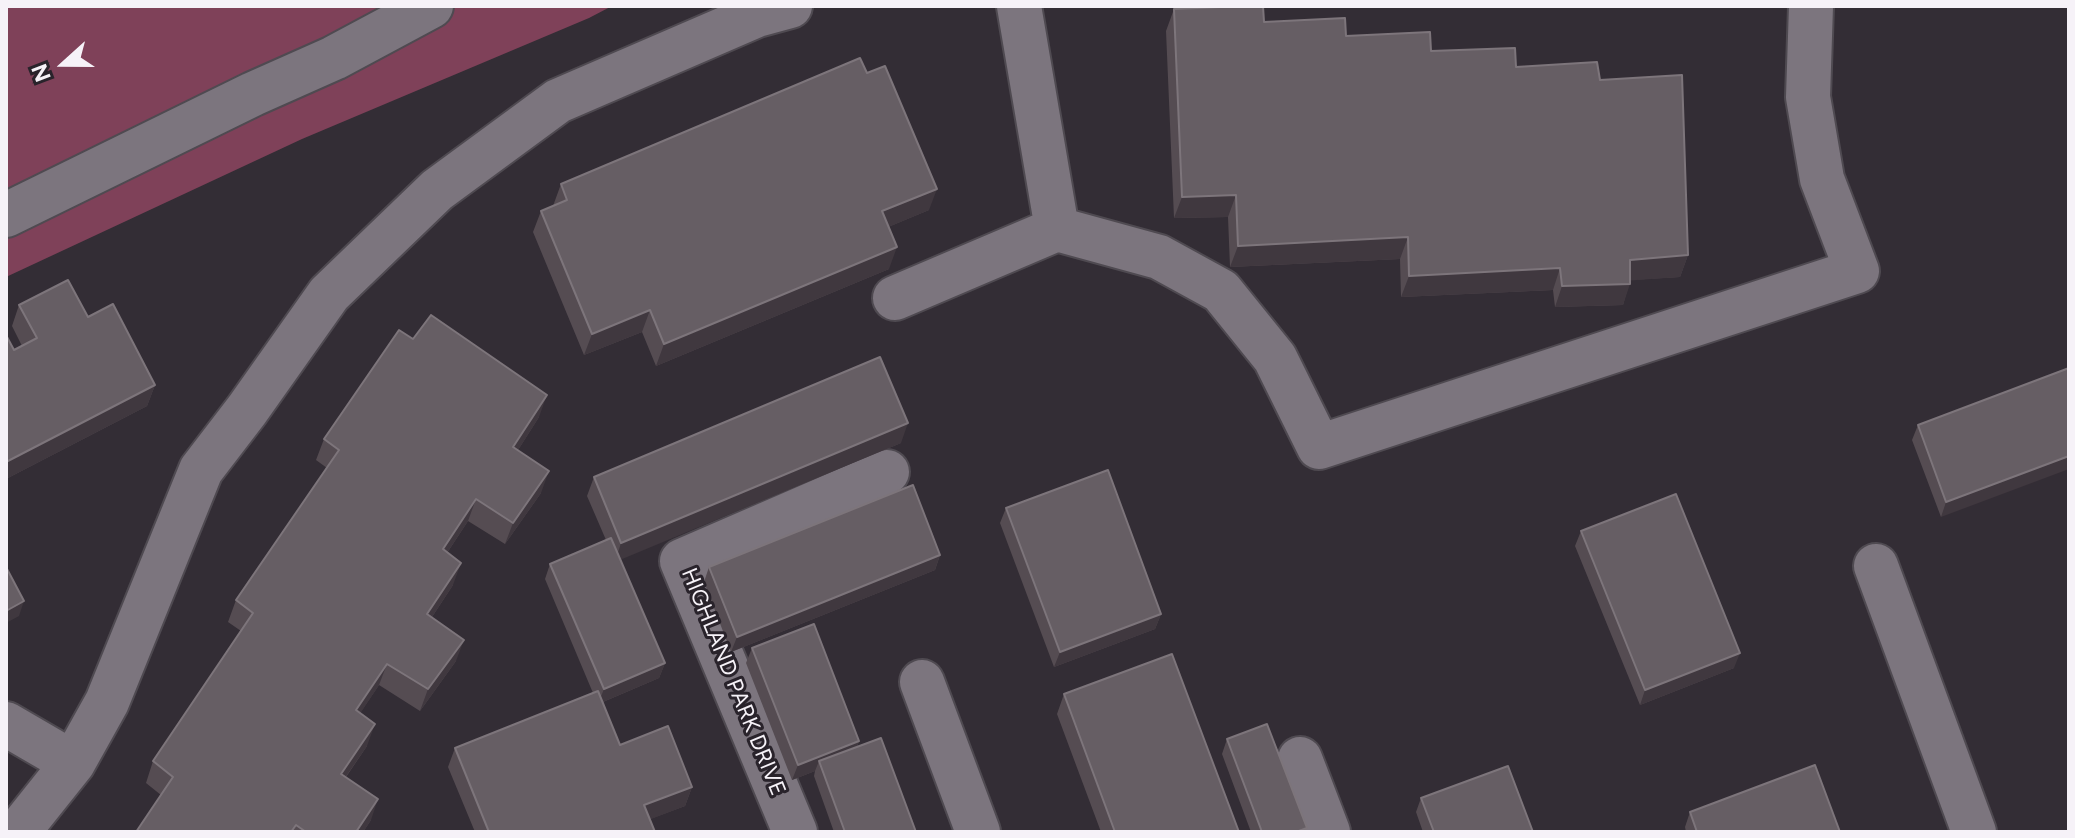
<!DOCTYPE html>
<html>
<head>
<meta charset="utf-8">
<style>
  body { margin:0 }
  #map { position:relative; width:2075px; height:838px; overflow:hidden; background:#332d35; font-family:Figtree,sans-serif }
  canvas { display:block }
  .frame { position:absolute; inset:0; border:8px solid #f6f2f8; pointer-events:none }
  .north { position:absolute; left:24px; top:24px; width:80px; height:80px; -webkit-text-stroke:6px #29232b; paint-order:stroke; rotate:249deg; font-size:22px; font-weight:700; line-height:32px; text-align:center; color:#f6f2f8 }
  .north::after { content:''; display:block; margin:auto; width:28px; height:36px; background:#f6f2f8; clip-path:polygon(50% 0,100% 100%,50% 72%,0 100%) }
</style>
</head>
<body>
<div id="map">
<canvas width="2075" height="838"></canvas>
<div class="frame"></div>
<div class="north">N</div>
</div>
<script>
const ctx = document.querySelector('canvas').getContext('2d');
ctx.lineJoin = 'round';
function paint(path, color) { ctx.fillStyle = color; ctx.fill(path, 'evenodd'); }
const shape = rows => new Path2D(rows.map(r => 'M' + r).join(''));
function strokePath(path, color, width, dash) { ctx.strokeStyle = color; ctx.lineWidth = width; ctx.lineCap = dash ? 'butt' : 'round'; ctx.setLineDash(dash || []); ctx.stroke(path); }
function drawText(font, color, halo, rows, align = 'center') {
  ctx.font = font + ' Figtree,sans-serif'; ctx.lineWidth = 6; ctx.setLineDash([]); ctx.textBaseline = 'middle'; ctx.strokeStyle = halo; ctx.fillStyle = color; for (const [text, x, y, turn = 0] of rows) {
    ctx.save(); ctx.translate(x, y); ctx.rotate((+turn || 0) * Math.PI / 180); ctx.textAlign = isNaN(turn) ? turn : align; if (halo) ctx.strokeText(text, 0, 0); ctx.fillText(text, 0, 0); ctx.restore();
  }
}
const green = shape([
  [6,6,612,6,589,18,302,139,6,277]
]);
const minor = shape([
  [6,215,253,94,334,58,431,6],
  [1057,229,1159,257,1221,291,1275,358,1319,447,1857,271,1822,179,1808,97,1811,6],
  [895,298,1057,229,1019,6],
  [1876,566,1974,832],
  [922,682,978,832],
  [6,724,73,763],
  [1300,759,1328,832],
  [18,832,73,763,107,702,201,470,247,410,329,294,437,190,558,101,757,15,790,6],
  [795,832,682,561,887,472]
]);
const wall = shape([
  [1174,9,1264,22,1516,67,1600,80,1688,255,1680,277,1630,280,1623,305,1555,307,1553,290,1401,297,1400,259,1230,267,1228,217,1174,218,1166,31],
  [561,184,929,210,888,227,889,269,656,366,642,332,584,355,533,232,541,211,553,206],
  [19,305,88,317,155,385,147,406,6,479,6,335,14,350,22,346,12,326],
  [2069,368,1941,517,1912,440,1918,425],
  [539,417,518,450,541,493,505,544,468,521,447,553,453,585,432,617,456,661,420,711,379,685,360,713,367,746,346,777,371,820,363,832,136,832,161,795,146,783,153,761,241,631,228,622,236,600,327,468,316,460,324,439],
  [901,443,620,559,665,663,659,678,603,702,620,745,692,787,685,806,650,819,655,832,475,832,448,767,455,748,593,693,545,579,550,564,606,540,587,496,594,477],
  [1006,508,1161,614,1155,629,1054,667,1000,523],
  [1581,531,1734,668,1640,705,1575,546],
  [940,555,935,570,731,652,704,582,709,567],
  [752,648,859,741,857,747,916,832,834,832,814,776,815,771,792,780,746,663],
  [1064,694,1239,832,1101,832,1057,714],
  [1227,739,1306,832,1251,832,1222,754],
  [1421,798,1533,832,1423,832,1416,812],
  [1690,812,1840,832,1686,832,1685,827]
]);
const shadedWall = shape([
  [937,189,929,210,874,233,882,211],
  [1236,195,1228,217,1174,218,1182,197],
  [1408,237,1400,259,1230,267,1238,246],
  [897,247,889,269,656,366,664,344],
  [1688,255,1680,277,1623,281,1630,260],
  [1560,268,1553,290,1401,297,1409,276],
  [1630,284,1623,305,1555,307,1562,286],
  [650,310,642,332,584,355,592,334],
  [155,385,147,406,6,479,6,462],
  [547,395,539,417,506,469,513,447],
  [908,423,901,443,615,562,621,543],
  [2069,456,2069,469,1941,517,1946,502],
  [549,471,541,493,505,544,513,523],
  [476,499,468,521,435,571,443,549],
  [940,555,935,570,731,652,737,637],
  [461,563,453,585,420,635,427,614],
  [24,601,19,616,6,623,6,611],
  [1161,614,1155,629,1054,667,1060,652],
  [464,640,456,661,420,711,428,689],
  [1740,653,1734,668,1640,705,1645,690],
  [665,663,659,678,598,704,604,689],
  [387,664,379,685,348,732,356,710],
  [375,724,367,746,333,795,341,774],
  [859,741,854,756,819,761,815,771,792,780,798,765],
  [692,787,685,806,638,824,644,805],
  [378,799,371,820,363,832,356,832]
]);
const building = shape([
  [1244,6,1263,6,1264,22,1345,18,1346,36,1430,32,1431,51,1515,48,1516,67,1597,62,1600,80,1682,75,1688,255,1630,260,1630,284,1562,286,1560,268,1409,276,1408,237,1238,246,1236,195,1182,197,1174,9,1244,6],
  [860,58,867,73,885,66,937,189,882,211,897,247,664,344,650,310,592,334,541,211,567,200,561,184,860,58],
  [68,280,88,317,113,304,155,385,6,462,6,335,14,350,37,338,19,305,68,280],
  [431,315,547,395,513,447,549,471,513,523,476,499,443,549,461,563,427,614,464,640,428,689,387,664,356,710,375,724,341,774,378,799,356,832,306,832,296,825,291,832,136,832,173,777,153,761,253,613,236,600,339,450,324,439,399,330,413,339,431,315],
  [880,357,908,423,621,543,594,477,880,357],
  [2069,368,2069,456,1946,502,1918,425,2069,368],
  [1108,470,1161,614,1060,652,1006,508,1108,470],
  [913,485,940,555,737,637,709,567,913,485],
  [1676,494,1740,653,1645,690,1581,531,1676,494],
  [611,538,665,663,604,689,550,564,611,538],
  [6,567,24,601,6,611,6,567],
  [814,624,859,741,798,765,752,648,814,624],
  [1172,654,1239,832,1115,832,1064,694,1172,654],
  [598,691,620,745,668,726,692,787,644,805,655,832,489,832,455,748,598,691],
  [1267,724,1307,828,1296,832,1262,832,1227,739,1267,724],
  [881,738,916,832,845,832,819,761,881,738],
  [1815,765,1840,832,1697,832,1690,812,1815,765],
  [1508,766,1533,832,1434,832,1421,798,1508,766]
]);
const streetNames = [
  ["HIGHLAND PARK DRIVE",733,682,68]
];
paint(green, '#7f4159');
strokePath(minor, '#4f4a51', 48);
strokePath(minor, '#7c757e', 44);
paint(wall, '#554c52');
paint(shadedWall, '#40383f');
paint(building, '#665e64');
strokePath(building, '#7d757b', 2);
drawText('22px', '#f6f2f8', '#29232b', streetNames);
</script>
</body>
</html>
